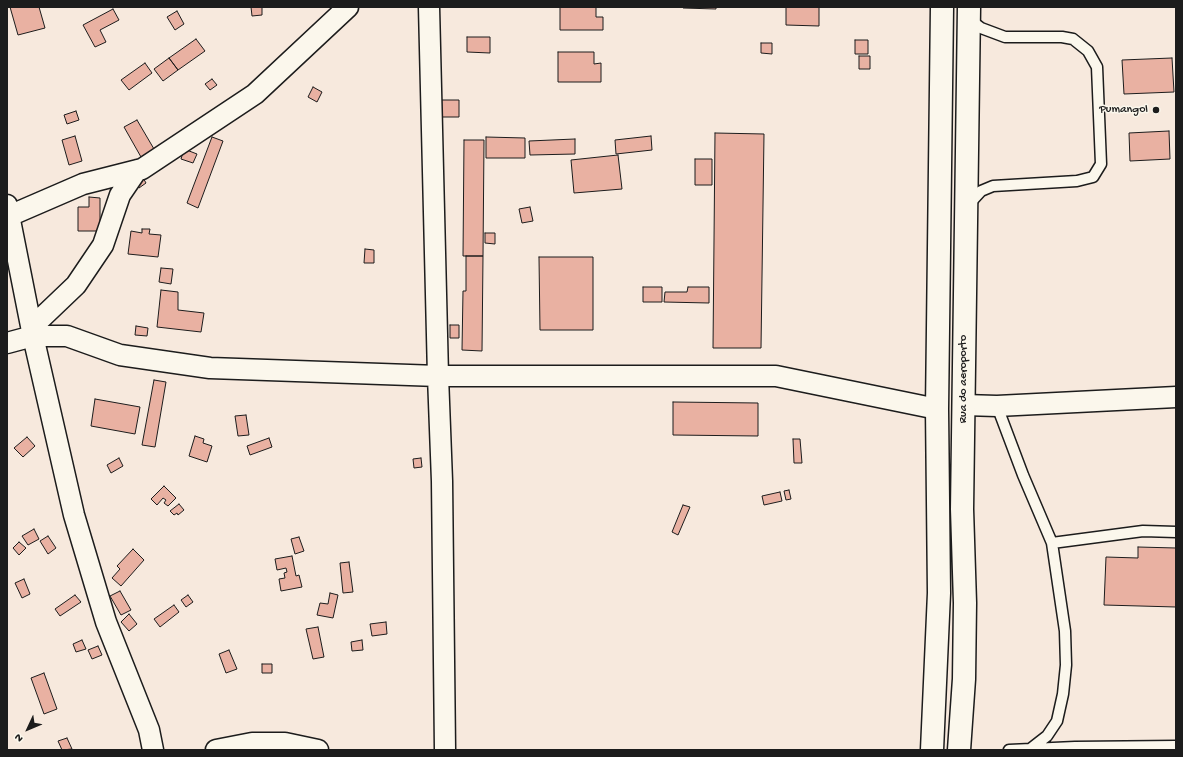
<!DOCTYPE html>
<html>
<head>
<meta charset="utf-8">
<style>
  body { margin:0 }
  #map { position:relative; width:1183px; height:757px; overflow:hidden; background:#f7e9dd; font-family:"Gochi Hand",sans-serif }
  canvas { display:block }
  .frame { position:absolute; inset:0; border:8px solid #1c1c1c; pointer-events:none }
  .north { position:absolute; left:8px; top:709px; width:40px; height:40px; -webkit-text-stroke:3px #fbf7ec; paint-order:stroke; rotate:226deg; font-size:11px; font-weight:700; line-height:16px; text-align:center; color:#1c1c1c }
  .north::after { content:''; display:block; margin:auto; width:14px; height:18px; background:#1c1c1c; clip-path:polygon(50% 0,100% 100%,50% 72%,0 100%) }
</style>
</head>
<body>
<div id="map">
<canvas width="1183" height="757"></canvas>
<div class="frame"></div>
<div class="north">N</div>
</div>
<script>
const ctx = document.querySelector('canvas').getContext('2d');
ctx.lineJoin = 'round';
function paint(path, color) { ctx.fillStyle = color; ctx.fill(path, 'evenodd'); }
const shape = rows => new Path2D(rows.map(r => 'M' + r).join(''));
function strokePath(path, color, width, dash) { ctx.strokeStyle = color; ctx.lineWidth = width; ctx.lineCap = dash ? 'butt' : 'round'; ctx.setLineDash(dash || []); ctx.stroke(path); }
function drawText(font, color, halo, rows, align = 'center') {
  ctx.font = font + ' "Gochi Hand",sans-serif'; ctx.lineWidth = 3; ctx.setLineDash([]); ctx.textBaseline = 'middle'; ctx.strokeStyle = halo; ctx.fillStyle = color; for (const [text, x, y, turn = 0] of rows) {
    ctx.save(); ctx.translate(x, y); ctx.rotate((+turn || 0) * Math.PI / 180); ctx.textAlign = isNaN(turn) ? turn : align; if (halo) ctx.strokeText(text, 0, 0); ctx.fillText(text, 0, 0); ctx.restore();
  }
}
const building = shape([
  [10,7,39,7,45,28,18,35,10,7],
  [251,7,262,7,262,15,252,16,251,7],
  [560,7,596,7,596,17,603,17,603,30,560,30,560,7],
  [683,7,716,7,716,9,683,8,683,7],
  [786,7,819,7,819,26,786,25,786,7],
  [113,9,119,20,100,30,106,42,95,47,83,25,113,9],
  [177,11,184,24,175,30,167,17,177,11],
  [467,37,490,37,490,53,467,52,467,37],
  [196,39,205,51,178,70,169,58,196,39],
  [855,40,868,40,868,54,855,54,855,40],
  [761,43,772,43,772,54,761,53,761,43],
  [558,52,594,52,594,64,601,63,601,82,558,82,558,52],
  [859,56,870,56,870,69,859,69,859,56],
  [169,58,178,70,163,81,154,69,169,58],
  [1172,58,1174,92,1124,94,1122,60,1172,58],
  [145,63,152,73,129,90,121,80,145,63],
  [212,79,217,85,210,90,205,84,212,79],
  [313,87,322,92,317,102,308,97,313,87],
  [439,100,459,100,459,117,439,117,439,100],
  [76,111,79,120,67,124,64,115,76,111],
  [137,120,154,149,141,157,124,127,137,120],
  [1169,131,1170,159,1130,161,1129,133,1169,131],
  [715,133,764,134,761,348,713,348,715,133],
  [75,136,82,161,69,165,62,140,75,136],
  [651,136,652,150,616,154,615,140,651,136],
  [212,137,223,141,198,208,187,203,212,137],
  [486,137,525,138,525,158,486,158,486,137],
  [575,139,575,154,530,155,529,141,575,139],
  [464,140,484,140,483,256,463,256,464,140],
  [184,149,197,154,193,163,181,159,184,149],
  [618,155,622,189,574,193,571,160,618,155],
  [695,159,712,159,712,185,695,185,695,159],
  [142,176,146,183,139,188,135,181,142,176],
  [89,197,100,198,100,231,78,231,78,207,89,207,89,197],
  [530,207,533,221,522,223,519,209,530,207],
  [142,229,150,229,149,234,161,235,158,257,128,254,131,231,142,233,142,229],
  [485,233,495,233,495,244,485,243,485,233],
  [365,249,374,250,374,263,364,263,365,249],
  [466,256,483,256,482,351,462,350,463,291,466,291,466,256],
  [539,257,593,257,593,330,540,330,539,257],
  [161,268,173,269,171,284,159,282,161,268],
  [643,287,662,287,662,302,643,302,643,287],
  [688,287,709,287,709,303,664,302,665,292,687,292,688,287],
  [161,290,178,292,178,310,204,313,201,332,157,327,161,290],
  [450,325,459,325,459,338,450,338,450,325],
  [136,326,148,328,147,336,135,335,136,326],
  [154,380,166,382,155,447,142,445,154,380],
  [95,399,140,407,135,434,91,426,95,399],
  [673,402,758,403,758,436,673,435,673,402],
  [246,415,249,435,238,436,235,416,246,415],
  [195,436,204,439,203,443,212,446,207,462,189,456,195,436],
  [27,437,35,446,23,457,14,448,27,437],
  [269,438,272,447,250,455,247,446,269,438],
  [793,439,800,439,802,463,794,463,793,439],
  [119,458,123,466,111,473,107,465,119,458],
  [421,458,422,467,414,468,413,459,421,458],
  [164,486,176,498,168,506,164,503,166,500,163,498,157,505,151,499,164,486],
  [789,490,791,499,786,500,784,491,789,490],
  [780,492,782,501,764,505,762,496,780,492],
  [179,504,184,510,178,515,177,513,174,515,170,511,179,504],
  [683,505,690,507,678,535,672,532,683,505],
  [34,529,39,539,28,545,22,536,34,529],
  [48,536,56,548,48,554,40,541,48,536],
  [299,537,304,551,295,554,291,539,299,537],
  [19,542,26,548,19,555,13,548,19,542],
  [1138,547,1176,548,1176,607,1104,605,1106,557,1138,558,1138,547],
  [133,549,144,560,121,586,112,578,120,569,117,566,133,549],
  [292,556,296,576,299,575,302,587,281,591,279,579,285,578,284,573,287,572,286,568,277,570,275,559,292,556],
  [349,562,353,592,343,593,340,563,349,562],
  [24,579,30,594,22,598,15,583,24,579],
  [120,591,131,610,121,615,110,596,120,591],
  [330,593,338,595,333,618,317,615,320,603,328,604,330,593],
  [75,595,81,602,60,616,55,609,75,595],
  [188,595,193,602,186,607,181,600,188,595],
  [174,605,179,612,160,627,154,619,174,605],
  [129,614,137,624,129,631,121,622,129,614],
  [386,622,387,634,372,636,370,624,386,622],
  [318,627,324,657,313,659,306,629,318,627],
  [82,640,86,649,76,652,73,644,82,640],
  [362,640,363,650,352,651,351,642,362,640],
  [98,646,102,655,92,659,88,650,98,646],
  [229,650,237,669,226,673,219,654,229,650],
  [262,664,272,664,272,673,262,673,262,664],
  [44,673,57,709,44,714,31,678,44,673],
  [67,738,72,749,62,750,58,741,67,738]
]);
const service = shape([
  [969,204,981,191,993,186,1077,181,1093,177,1101,164,1097,67,1088,51,1073,39,1062,37,1005,37,981,28,969,19],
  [997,406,1023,475,1052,543,1065,631,1066,665,1063,694,1057,721,1047,736,1029,750],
  [1052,543,1143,531,1176,532],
  [1009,750,1075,747,1176,746]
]);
const minor = shape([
  [429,7,438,376,442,481,445,750],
  [7,205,33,336,74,515,106,622,149,730,153,750],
  [9,216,83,184,142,169,255,94,348,7],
  [32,327,76,285,103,245,120,195,137,170],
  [7,343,33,336,67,336,120,355,210,368,438,376,776,376,937,409],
  [964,405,997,406,1176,397],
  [216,750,252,743,285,743,318,750]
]);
const secondary = shape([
  [932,750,939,593,937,409,942,7],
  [959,750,964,679,965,603,962,509,969,7]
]);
const markers = [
  [1156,110,4,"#1c1c1c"]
];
const poiNames = [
  ["Pumangol",1148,110]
];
const streetNames = [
  ["Rua do aeroporto",964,379,-90]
];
paint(building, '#e9b1a2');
strokePath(building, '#1c1c1c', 1);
strokePath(service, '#1c1c1c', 13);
strokePath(minor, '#1c1c1c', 23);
strokePath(secondary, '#1c1c1c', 25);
strokePath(service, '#fbf7ec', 10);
strokePath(minor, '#fbf7ec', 20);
strokePath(secondary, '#fbf7ec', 22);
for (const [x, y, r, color] of markers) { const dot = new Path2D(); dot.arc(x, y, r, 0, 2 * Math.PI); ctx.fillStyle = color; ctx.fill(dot); strokePath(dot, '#fbf7ec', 1.5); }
drawText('12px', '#1c1c1c', '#fbf7ec', poiNames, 'right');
drawText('12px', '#1c1c1c', '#fbf7ec', streetNames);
</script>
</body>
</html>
